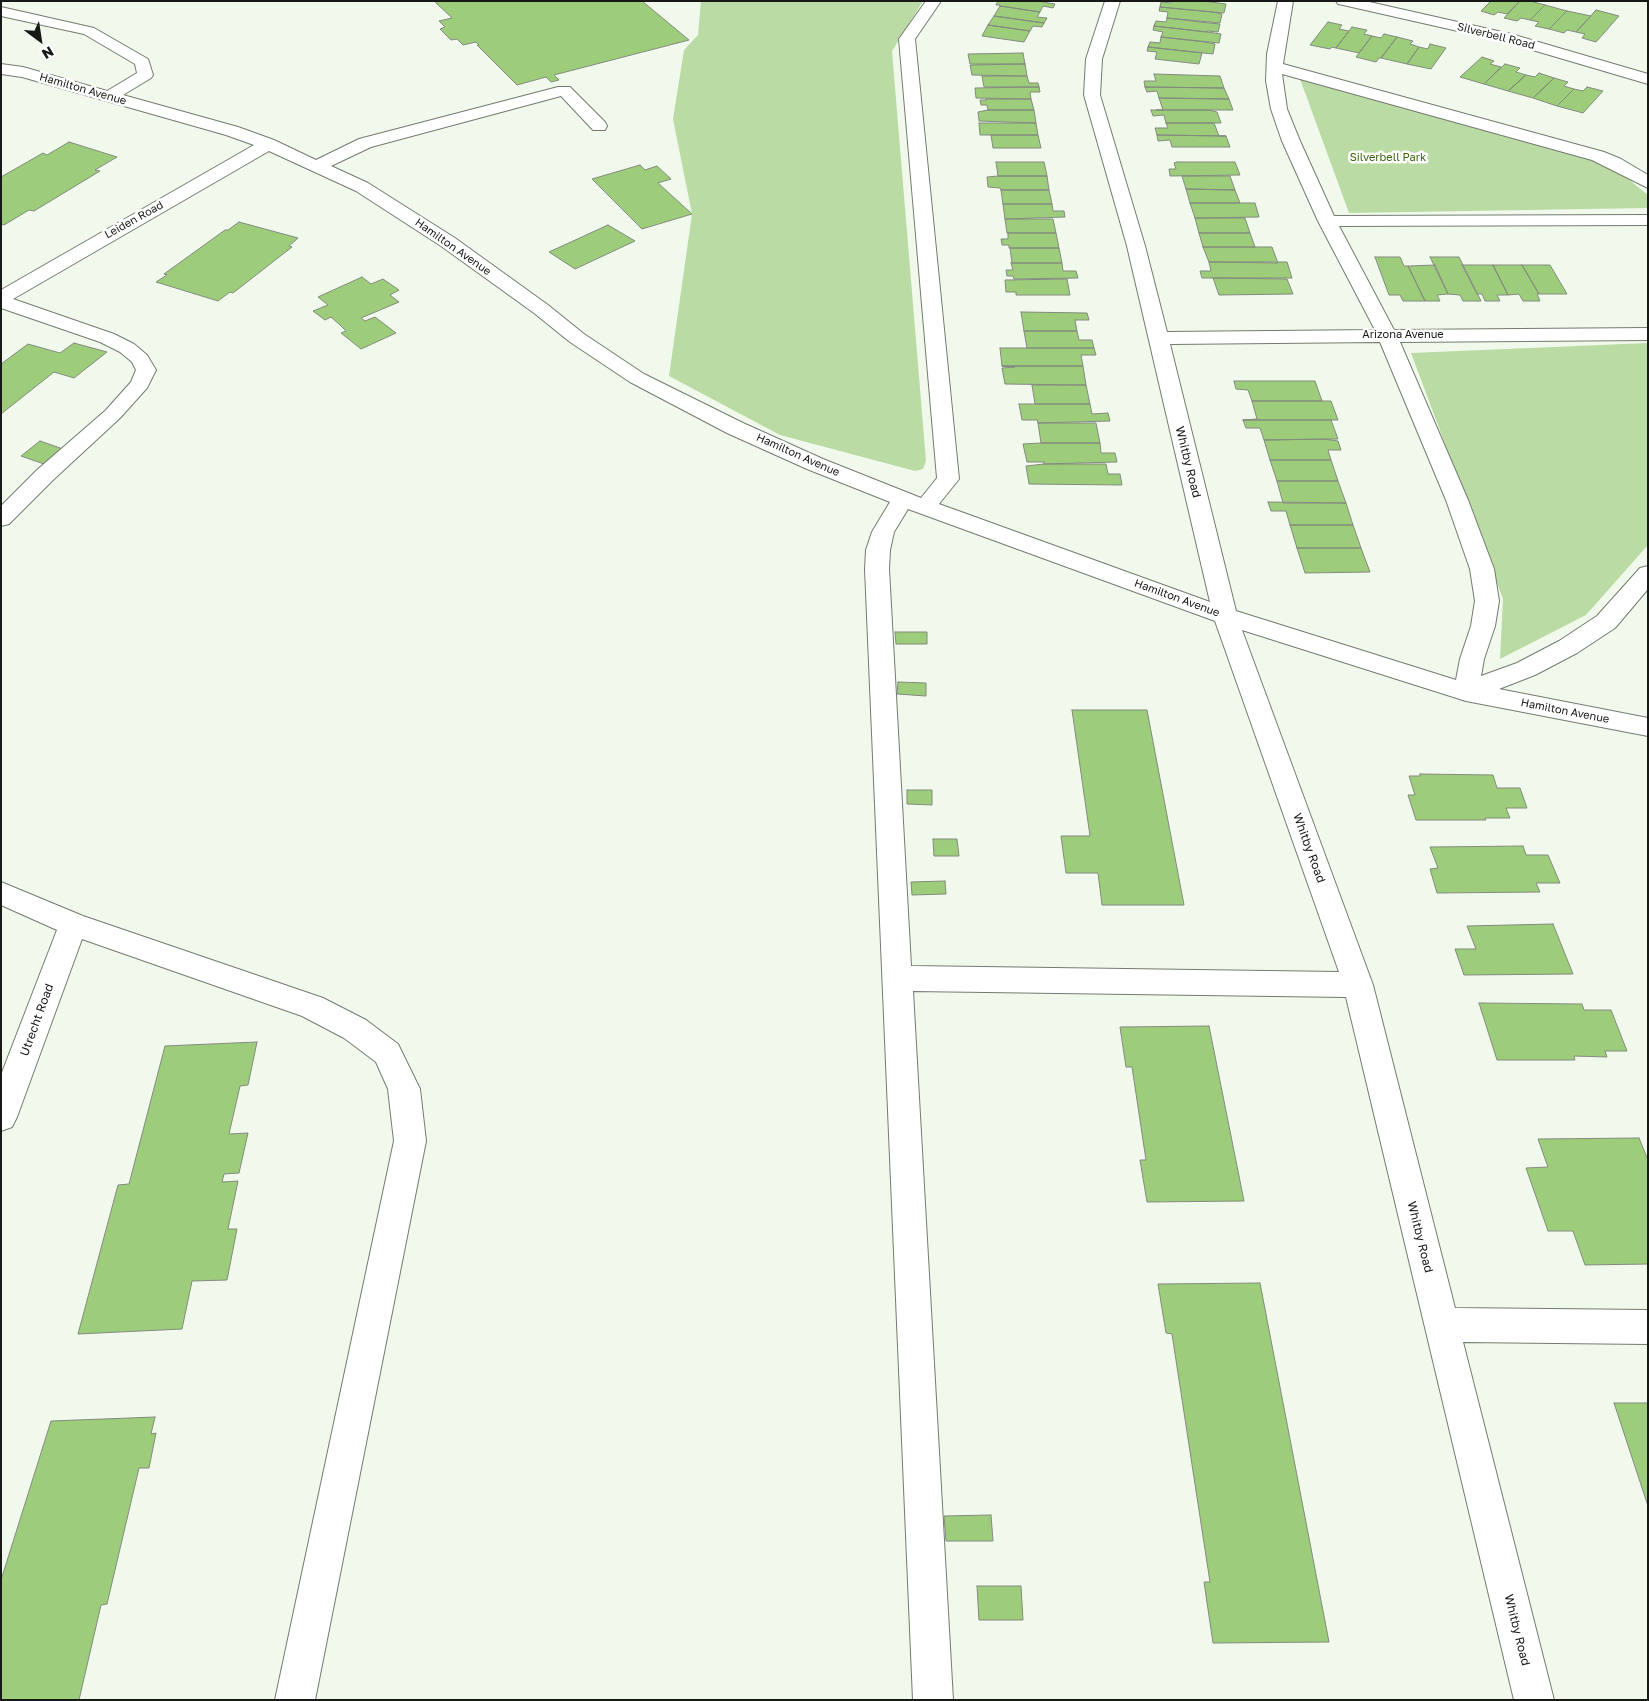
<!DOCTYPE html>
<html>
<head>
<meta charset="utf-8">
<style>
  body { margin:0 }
  #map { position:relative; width:1649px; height:1701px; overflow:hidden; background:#f1f9ec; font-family:"Golos Text",sans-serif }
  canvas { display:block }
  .frame { position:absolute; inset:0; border:2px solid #161915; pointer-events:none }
  .north { position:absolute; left:15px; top:15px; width:50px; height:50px; -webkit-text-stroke:4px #fff; paint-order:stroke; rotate:149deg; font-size:14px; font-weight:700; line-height:20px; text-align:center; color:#161915 }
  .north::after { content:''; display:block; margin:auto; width:18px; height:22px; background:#161915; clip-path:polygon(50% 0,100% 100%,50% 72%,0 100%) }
</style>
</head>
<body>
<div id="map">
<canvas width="1649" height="1701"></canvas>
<div class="frame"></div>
<div class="north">N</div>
</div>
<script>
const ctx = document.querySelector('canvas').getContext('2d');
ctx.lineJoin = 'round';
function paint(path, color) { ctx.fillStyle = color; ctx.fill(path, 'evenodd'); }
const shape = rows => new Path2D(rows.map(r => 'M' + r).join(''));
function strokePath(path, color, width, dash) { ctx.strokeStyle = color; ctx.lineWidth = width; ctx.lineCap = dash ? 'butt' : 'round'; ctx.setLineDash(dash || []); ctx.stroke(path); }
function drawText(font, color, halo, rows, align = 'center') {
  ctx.font = font + ' "Golos Text",sans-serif'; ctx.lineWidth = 5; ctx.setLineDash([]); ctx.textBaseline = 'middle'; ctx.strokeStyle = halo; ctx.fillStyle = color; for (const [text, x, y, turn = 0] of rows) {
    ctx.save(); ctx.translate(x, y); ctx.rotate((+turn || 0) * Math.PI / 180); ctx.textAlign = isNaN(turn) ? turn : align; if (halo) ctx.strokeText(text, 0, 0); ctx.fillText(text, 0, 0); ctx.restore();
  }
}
const green = shape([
  [701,1,923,1,892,51,926,461,923,469,915,471,780,435,669,376,692,214,673,119,684,50,698,35],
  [1300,79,1605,160,1648,195,1648,208,1349,213],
  [1648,343,1648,545,1586,615,1500,659,1503,599,1411,353]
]);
const building = shape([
  [434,1,642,1,689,40,554,75,559,80,551,82,546,77,517,85,477,45,479,45,476,42,463,45,457,39,451,40,440,29,445,27,439,21,452,18,434,1],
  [998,1,1037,1,1055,4,1053,8,1043,6,1040,12,1000,6,1000,5,996,5,998,1],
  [1172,1,1203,1,1226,4,1224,13,1160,7,1161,2,1171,3,1172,1],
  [1491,1,1520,1,1507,14,1498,12,1494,15,1481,11,1491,1],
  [1520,1,1530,1,1545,5,1530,20,1521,18,1517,21,1504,18,1520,1],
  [1545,5,1567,11,1549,29,1535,26,1539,22,1530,20,1545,5],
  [1000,6,1040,12,1037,17,1047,18,1044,23,994,16,1000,6],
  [1160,7,1212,12,1222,14,1220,23,1167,18,1168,12,1159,11,1160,7],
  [1596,10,1619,16,1596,42,1582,38,1585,34,1576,32,1596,10],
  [1567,11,1591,16,1576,32,1567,30,1564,33,1549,29,1567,11],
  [994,16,1044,23,1042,27,1033,26,1030,31,988,25,994,16],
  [1167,18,1209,23,1220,24,1218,32,1208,31,1207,32,1154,26,1156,21,1166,22,1167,18],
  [1328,22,1342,25,1339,29,1349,31,1336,48,1332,47,1330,49,1310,45,1328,22],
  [988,25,1030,31,1024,42,982,36,988,25],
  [1154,26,1207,32,1221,34,1219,43,1161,37,1163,32,1153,30,1154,26],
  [1352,27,1367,30,1364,34,1372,36,1359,53,1336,48,1352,27],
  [1384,34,1397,37,1381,58,1379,58,1376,62,1356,57,1372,36,1381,38,1384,34],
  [1161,37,1205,42,1215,44,1213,54,1148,47,1150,42,1160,43,1161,37],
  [1397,37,1413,41,1410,44,1419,47,1407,64,1381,58,1397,37],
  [1430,44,1446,48,1431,69,1407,64,1419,47,1428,49,1430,44],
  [1148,47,1202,53,1199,64,1155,59,1157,52,1147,51,1148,47],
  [1023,53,1025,64,970,64,968,54,1023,53],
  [1482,57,1494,61,1490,64,1501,67,1484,84,1460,77,1482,57],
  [1025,64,1027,76,972,75,970,65,1025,64],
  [1505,64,1520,68,1516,72,1526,75,1508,91,1484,84,1505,64],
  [1539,73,1554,78,1533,98,1508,91,1526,75,1535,77,1539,73],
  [1154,74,1220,76,1224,88,1145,87,1144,81,1156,81,1154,74],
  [982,76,1027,76,1029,83,1038,83,1039,87,984,87,982,76],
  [1554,78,1568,82,1564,86,1574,89,1557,106,1533,98,1554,78],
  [1039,87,1040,92,1030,92,1031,99,976,98,975,88,1039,87],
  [1145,87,1224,88,1229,99,1159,98,1157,91,1147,92,1145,87],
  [1587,87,1603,91,1583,113,1557,106,1574,89,1583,91,1587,87],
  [1159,98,1229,99,1233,110,1156,110,1163,110,1159,98],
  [986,99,1031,99,1034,110,988,110,987,105,981,105,980,100,986,100,986,99],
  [988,110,1034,110,1036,123,979,121,978,112,988,110],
  [1151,110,1209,110,1217,112,1221,123,1166,123,1164,115,1153,116,1151,110],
  [979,123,1036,123,1038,135,980,135,979,123],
  [1166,123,1214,123,1219,136,1226,136,1157,135,1155,128,1168,128,1166,123],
  [991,135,1038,135,1041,148,993,148,991,135],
  [1157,135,1226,136,1230,147,1172,147,1170,140,1158,141,1157,135],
  [69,142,117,157,95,170,100,171,34,211,29,210,4,225,1,224,1,177,43,153,47,155,69,142],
  [996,162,1044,162,1047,176,998,176,996,162],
  [1177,162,1235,162,1240,175,1170,176,1169,169,1176,169,1174,163,1177,162],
  [640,165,645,170,657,166,671,179,658,183,692,214,642,229,592,179,640,165],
  [998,176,1047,176,1049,190,1001,190,1000,188,988,187,987,177,998,176],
  [1182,176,1230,176,1235,190,1186,189,1182,176],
  [1186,189,1235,190,1240,203,1190,203,1186,189],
  [1001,190,1049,190,1052,204,1003,204,1001,190],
  [1190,203,1255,203,1259,217,1195,218,1190,203],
  [1003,204,1052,204,1053,211,1064,211,1065,217,1005,219,1003,204],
  [1195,218,1245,218,1250,233,1199,233,1195,218],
  [1005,219,1053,219,1056,233,1007,233,1005,219],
  [239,222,298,238,289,246,292,247,233,293,230,292,218,301,156,282,167,275,164,274,225,230,228,230,239,222],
  [608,225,635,241,575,269,549,252,608,225],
  [1008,233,1056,233,1059,248,1009,248,1009,245,1002,245,1001,239,1008,239,1008,233],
  [1199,233,1250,233,1255,247,1203,247,1199,233],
  [1203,247,1272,247,1278,263,1209,262,1203,247],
  [1010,248,1059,248,1062,263,1012,263,1010,248],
  [1375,257,1400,257,1404,266,1408,266,1425,301,1403,301,1400,295,1389,295,1375,257],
  [1430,257,1459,257,1481,301,1463,301,1460,295,1448,294,1430,257],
  [1209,262,1287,262,1292,278,1202,278,1200,271,1211,271,1209,262],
  [1011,263,1062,263,1063,271,1076,271,1078,278,1014,279,1013,276,1007,276,1006,270,1013,270,1011,263],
  [1435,265,1448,294,1437,295,1440,301,1425,301,1408,266,1435,265],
  [1462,265,1493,265,1508,295,1497,295,1500,301,1485,301,1482,294,1477,294,1462,265],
  [1493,265,1522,265,1539,294,1537,294,1540,301,1523,301,1519,294,1508,295,1493,265],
  [1522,265,1550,265,1567,294,1539,294,1522,265],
  [362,277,371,284,383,279,399,290,390,295,399,302,361,318,365,321,375,317,396,333,361,349,341,333,346,331,340,325,331,317,325,320,313,311,328,305,318,297,362,277],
  [1213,278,1287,279,1293,294,1219,295,1213,278],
  [1067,279,1070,295,1016,295,1016,292,1006,292,1005,280,1067,279],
  [1021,312,1087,313,1089,320,1075,320,1077,331,1024,331,1021,312],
  [1024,331,1077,331,1079,340,1092,340,1094,348,1027,348,1024,331],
  [74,343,107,352,74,378,54,372,1,414,1,364,28,344,60,353,74,343],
  [1000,348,1094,348,1096,355,1081,355,1083,366,1002,366,1000,348],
  [1002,366,1083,366,1086,385,1005,384,1002,368,1015,367,1002,366],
  [1234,381,1315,381,1322,401,1252,401,1248,390,1236,389,1234,381],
  [1032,385,1086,385,1090,404,1035,404,1032,385],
  [1252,401,1331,401,1338,420,1243,420,1257,419,1252,401],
  [1019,404,1090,404,1092,414,1108,413,1110,421,1038,423,1037,420,1022,420,1019,404],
  [1243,420,1331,420,1338,439,1264,440,1260,428,1246,428,1243,420],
  [1038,423,1096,423,1100,443,1041,443,1038,423],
  [1324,439,1338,441,1341,450,1328,450,1331,460,1270,460,1264,440,1324,439],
  [40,441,63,449,44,464,21,456,40,441],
  [1041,443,1100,443,1101,453,1115,453,1117,462,1044,464,1044,462,1027,462,1023,444,1041,443],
  [1270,460,1331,460,1338,481,1277,481,1270,460],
  [1044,464,1106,464,1108,474,1120,474,1122,485,1029,484,1026,466,1044,464],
  [1277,481,1338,481,1346,503,1283,503,1277,481],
  [1268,502,1346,503,1353,525,1290,525,1286,511,1271,511,1268,502],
  [1290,525,1353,525,1361,548,1297,548,1290,525],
  [1297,548,1361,548,1370,572,1305,573,1297,548],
  [895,632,927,632,927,644,896,644,895,632],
  [898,682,926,683,926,696,897,694,898,682],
  [1072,710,1147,710,1184,905,1102,905,1098,873,1066,873,1061,836,1090,836,1072,710],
  [1420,774,1493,775,1497,788,1520,788,1527,808,1506,808,1510,818,1485,818,1486,820,1416,820,1408,795,1415,795,1409,776,1420,776,1420,774],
  [907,790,932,790,932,805,907,804,907,790],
  [933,839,957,839,959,856,934,856,933,839],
  [1523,846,1526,855,1548,855,1560,883,1536,883,1540,892,1437,893,1430,869,1438,868,1430,847,1523,846],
  [945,881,946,894,912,895,911,882,945,881],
  [1553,924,1573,974,1464,975,1455,949,1476,949,1467,926,1553,924],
  [1479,1003,1582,1004,1584,1010,1611,1010,1627,1051,1605,1051,1607,1057,1574,1056,1575,1060,1497,1060,1479,1003],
  [1209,1026,1244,1201,1147,1202,1140,1160,1146,1160,1132,1067,1126,1067,1120,1027,1209,1026],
  [257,1042,248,1085,240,1086,229,1134,248,1133,239,1173,224,1174,222,1182,238,1181,228,1229,237,1229,227,1280,192,1281,182,1329,78,1334,118,1185,129,1184,165,1046,257,1042],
  [1639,1138,1648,1160,1648,1264,1585,1265,1573,1231,1548,1231,1526,1168,1548,1167,1538,1139,1639,1138],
  [1260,1283,1329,1642,1213,1643,1204,1582,1210,1582,1172,1334,1166,1333,1158,1284,1260,1283],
  [1614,1403,1648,1403,1648,1506,1614,1403],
  [155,1417,151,1434,156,1433,149,1468,139,1468,107,1604,101,1605,79,1700,1,1700,1,1580,51,1421,155,1417],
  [991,1515,993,1541,946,1541,944,1516,991,1515],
  [977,1586,1021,1586,1023,1620,979,1620,977,1586]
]);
const minor = shape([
  [926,1,941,1,915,39,959,479,939,504,1210,602,1127,246,1084,95,1086,59,1105,1,1120,1,1102,59,1100,95,1145,246,1167,332,1375,330,1318,221,1282,141,1271,109,1266,81,1267,54,1278,1,1293,1,1283,64,1604,152,1621,159,1648,175,1648,188,1592,160,1282,74,1287,109,1300,141,1334,216,1648,215,1648,225,1339,226,1394,330,1648,328,1648,340,1400,342,1468,500,1494,569,1499,601,1495,626,1484,659,1481,676,1517,663,1559,641,1597,616,1640,568,1648,566,1648,589,1615,628,1577,653,1535,675,1499,689,1648,718,1648,736,1466,701,1242,630,1373,985,1455,1308,1648,1310,1648,1344,1463,1342,1554,1700,1514,1700,1346,997,913,991,953,1700,913,1700,865,569,866,550,872,532,890,502,807,469,727,433,630,382,570,342,534,313,441,246,356,191,269,151,13,299,114,334,134,344,147,355,156,370,147,388,120,418,53,480,9,524,1,526,1,506,37,470,106,410,131,382,136,370,132,362,120,352,100,342,1,308,1,290,254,145,226,135,22,77,1,74,1,64,23,67,107,91,137,73,135,64,84,34,1,16,1,7,94,28,148,59,153,75,151,78,123,95,238,127,274,140,316,160,359,139,558,87,570,87,605,122,607,126,605,130,593,130,561,96,371,147,331,166,368,183,455,238,548,305,584,334,644,374,743,423,823,459,921,498,937,478,899,39,926,1],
  [1380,342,1446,500,1470,569,1475,601,1471,626,1460,659,1456,680,1236,611,1170,344,1380,342],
  [908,509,1215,621,1339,972,911,966,889,569,890,550,894,532,908,509],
  [1336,1,1365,1,1511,34,1648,74,1648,84,1502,41,1343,5,1338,4,1336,1],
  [1,882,83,916,323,998,366,1020,398,1044,420,1089,426,1141,315,1700,275,1700,394,1141,388,1089,376,1062,344,1038,302,1016,82,939,17,1117,12,1127,1,1131,1,1075,57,930,1,905,1,882]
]);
const farStreetnames = [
  ["Silverbell Road",1496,36,14],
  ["Hamilton Avenue",83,89,16],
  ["Leiden Road",134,220,-29],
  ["Hamilton Avenue",453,247,35],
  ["Arizona Avenue",1403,335],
  ["Hamilton Avenue",798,455,24],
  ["Hamilton Avenue",1177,598,20],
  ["Hamilton Avenue",1565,711,11]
];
const farParknames = [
  ["Silverbell Park",1388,158]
];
const streetNames = [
  ["Whitby Road",1188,462,76],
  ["Whitby Road",1309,848,70],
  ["Utrecht Road",37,1020,-70],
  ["Whitby Road",1420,1237,76],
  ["Whitby Road",1517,1630,76]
];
paint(green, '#badba3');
paint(building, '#9dcd7b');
strokePath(building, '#838a7f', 1);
strokePath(minor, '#747b70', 2);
paint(minor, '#fff');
drawText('11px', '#161915', '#fff', farStreetnames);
drawText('11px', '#3a650e', '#fff', farParknames);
drawText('12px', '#161915', '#fff', streetNames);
</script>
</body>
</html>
